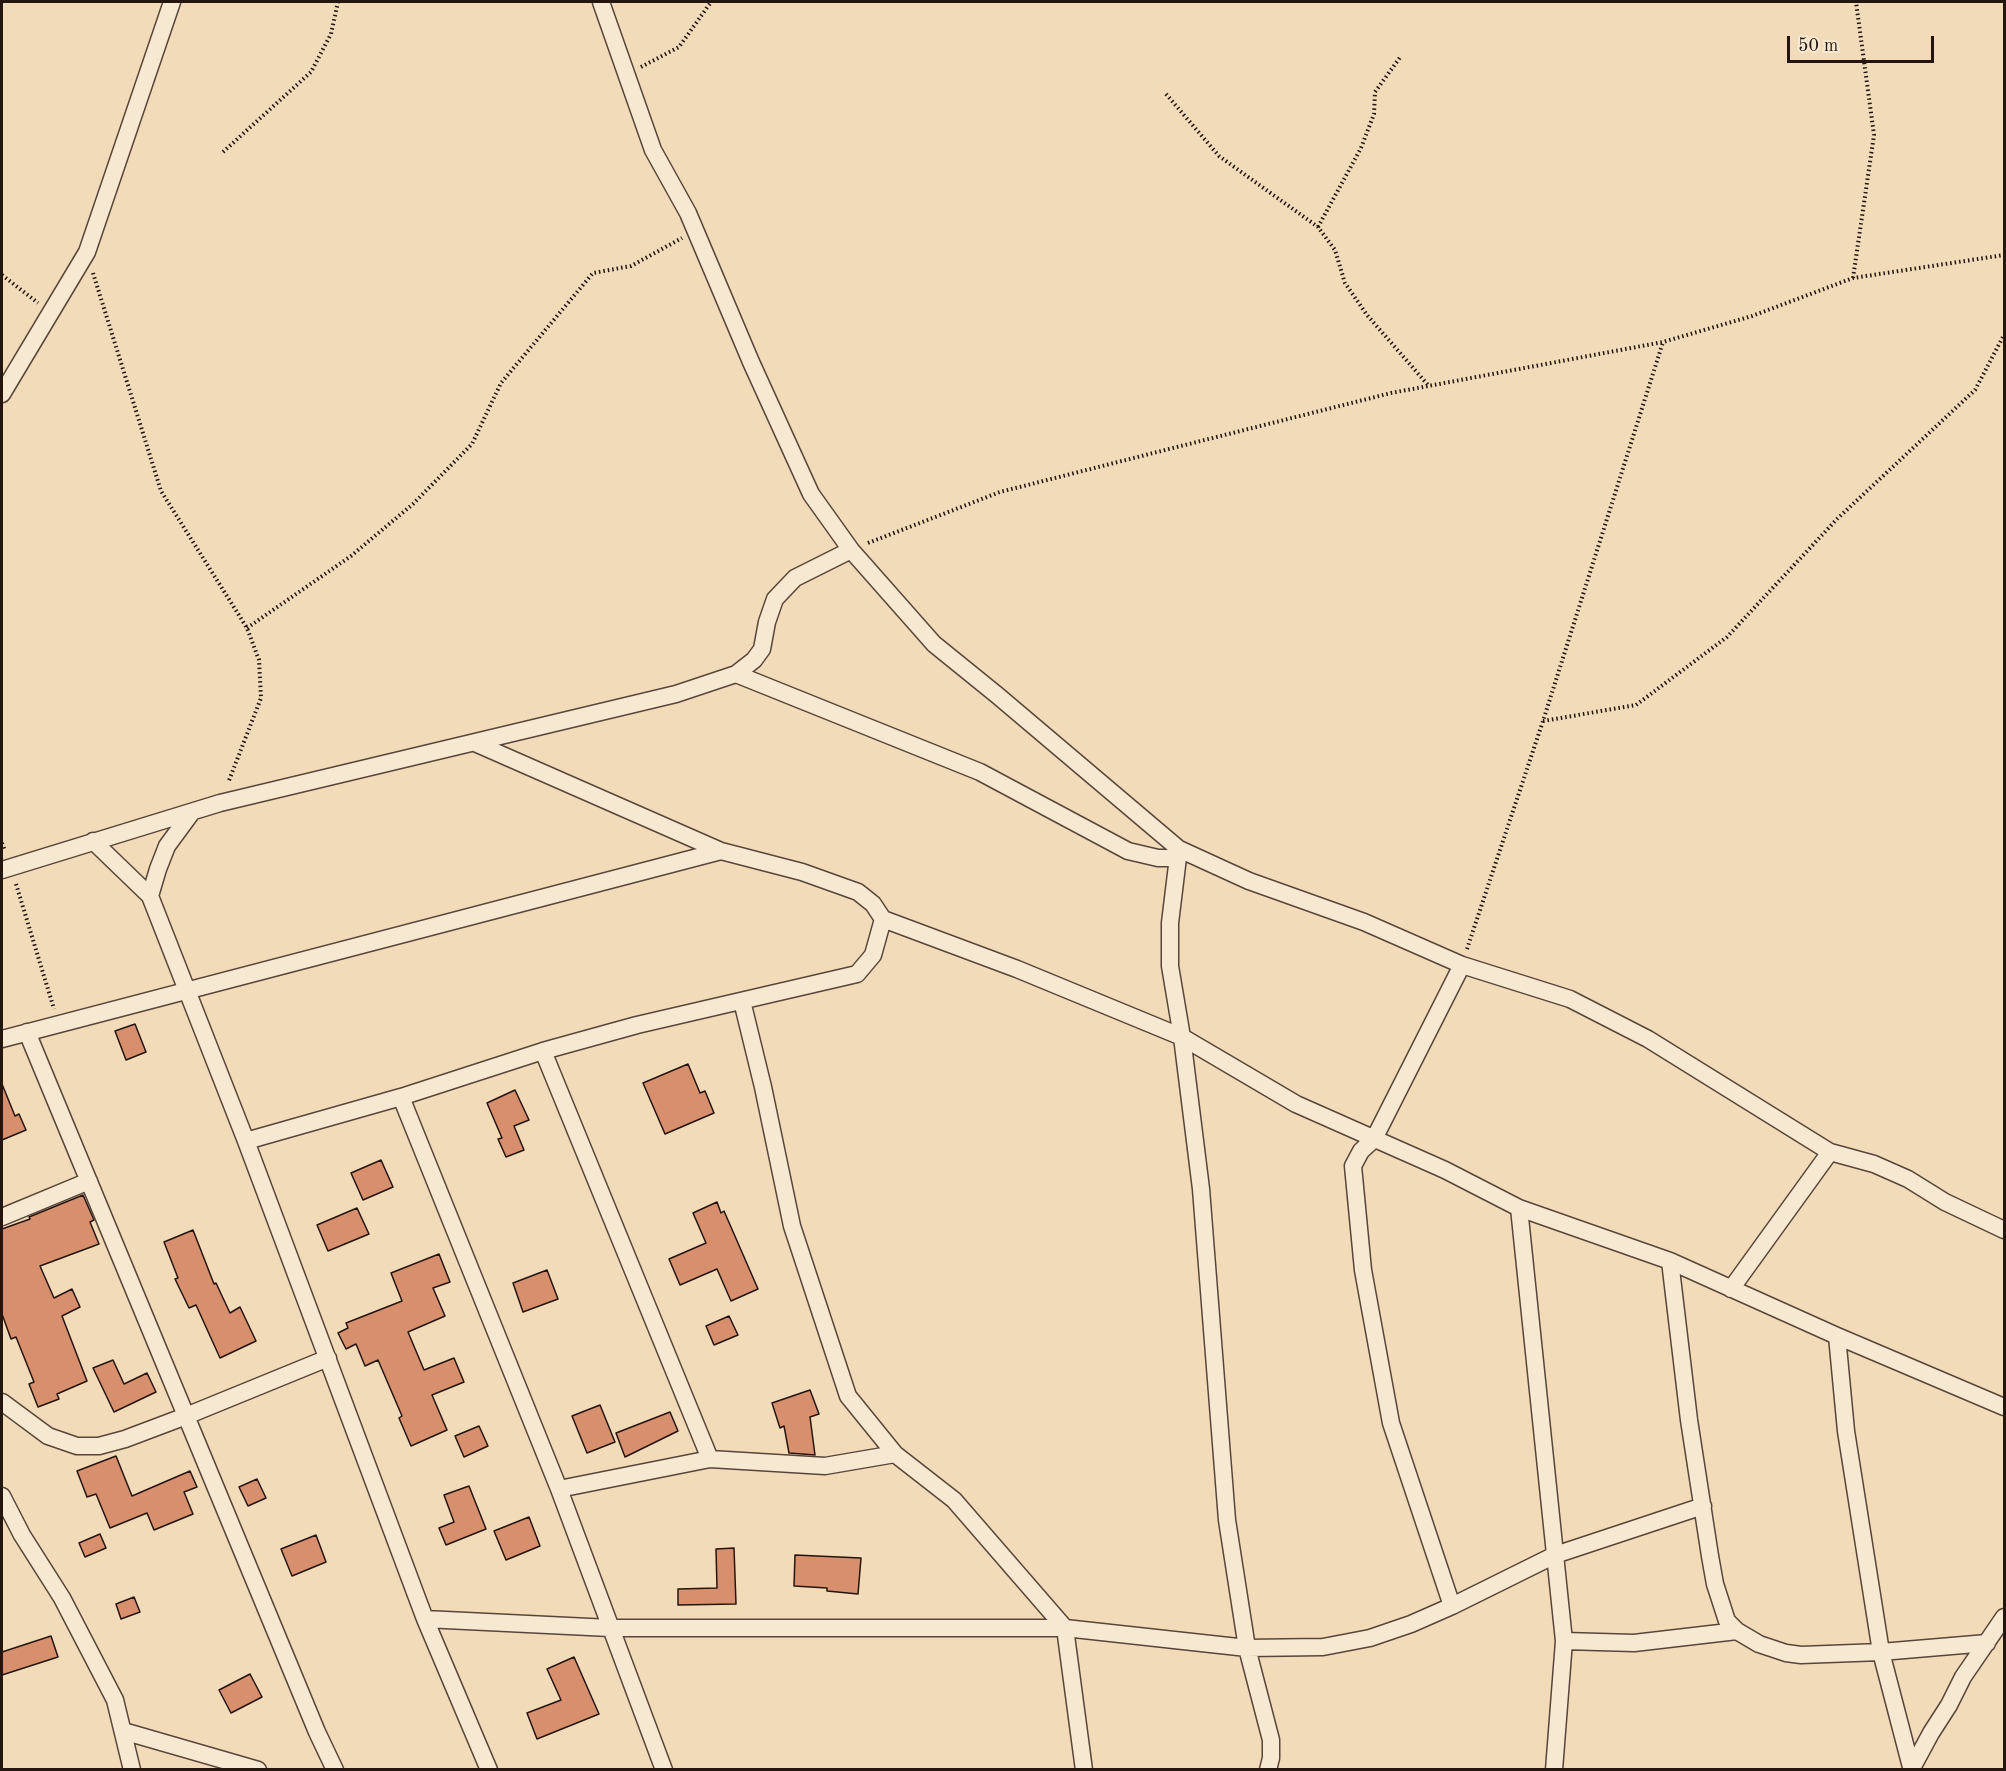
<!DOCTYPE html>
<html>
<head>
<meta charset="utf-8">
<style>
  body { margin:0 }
  #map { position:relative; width:2006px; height:1771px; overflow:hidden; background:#f2dbb9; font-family:"Old Standard TT",serif }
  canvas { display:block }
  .frame { position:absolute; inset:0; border:3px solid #24150f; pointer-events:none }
  .scale { position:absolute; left:1787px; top:36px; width:147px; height:27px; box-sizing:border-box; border:3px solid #24150f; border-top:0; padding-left:8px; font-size:18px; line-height:21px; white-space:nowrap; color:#24150f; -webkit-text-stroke:4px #f7e8d2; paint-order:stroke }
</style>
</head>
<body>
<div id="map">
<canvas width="2006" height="1771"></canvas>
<div class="frame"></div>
<div class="scale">50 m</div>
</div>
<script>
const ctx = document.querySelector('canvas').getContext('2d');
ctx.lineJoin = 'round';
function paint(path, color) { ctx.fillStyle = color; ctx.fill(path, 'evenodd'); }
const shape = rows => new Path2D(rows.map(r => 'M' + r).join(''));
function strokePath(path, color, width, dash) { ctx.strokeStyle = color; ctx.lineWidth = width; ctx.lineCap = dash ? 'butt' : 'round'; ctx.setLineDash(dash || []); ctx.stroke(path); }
const building = shape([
  [135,1024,146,1052,126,1060,115,1031,135,1024],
  [688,1064,700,1093,705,1091,714,1113,665,1134,643,1083,688,1064],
  [2,1084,15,1116,19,1114,26,1130,2,1140,2,1084],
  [515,1090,529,1120,514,1126,524,1150,506,1157,498,1139,502,1138,487,1103,515,1090],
  [381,1160,393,1187,363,1200,351,1173,381,1160],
  [83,1195,94,1220,90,1222,99,1244,40,1266,54,1298,72,1289,80,1307,62,1316,87,1381,57,1394,59,1399,38,1407,29,1384,34,1382,16,1337,11,1339,2,1314,2,1229,30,1219,29,1217,83,1195],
  [717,1202,721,1213,724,1211,758,1289,731,1301,717,1269,680,1285,669,1259,706,1243,693,1213,717,1202],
  [357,1208,369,1234,328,1251,317,1225,357,1208],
  [193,1230,214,1284,216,1283,230,1313,240,1307,256,1341,220,1358,196,1305,189,1308,175,1279,178,1278,164,1242,193,1230],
  [439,1254,450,1282,433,1288,445,1316,408,1332,424,1370,454,1358,464,1382,432,1395,447,1430,411,1446,399,1418,402,1416,378,1360,365,1366,356,1344,346,1349,338,1333,348,1328,346,1323,402,1301,391,1273,439,1254],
  [547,1270,558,1299,523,1312,513,1283,547,1270],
  [729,1316,738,1335,714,1345,706,1326,729,1316],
  [113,1360,124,1384,147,1373,156,1392,114,1412,93,1368,113,1360],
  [810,1390,819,1414,810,1417,815,1455,789,1453,784,1426,780,1428,772,1403,810,1390],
  [600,1405,615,1442,587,1453,572,1416,600,1405],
  [670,1412,678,1431,625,1457,616,1433,670,1412],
  [479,1426,488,1446,464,1457,455,1436,479,1426],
  [116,1456,132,1496,190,1471,197,1487,184,1492,193,1514,154,1530,147,1513,110,1528,96,1494,87,1497,77,1471,116,1456],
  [257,1479,266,1498,248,1506,239,1487,257,1479],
  [469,1486,486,1529,446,1545,439,1528,454,1522,444,1495,469,1486],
  [529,1517,540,1546,506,1560,494,1531,529,1517],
  [100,1534,106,1548,85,1557,79,1543,100,1534],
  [316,1535,326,1562,292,1576,281,1549,316,1535],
  [734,1548,736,1604,678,1605,678,1589,717,1588,716,1549,734,1548],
  [795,1555,861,1558,858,1594,827,1591,827,1588,794,1586,795,1555],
  [134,1597,140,1612,121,1619,116,1604,134,1597],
  [51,1636,58,1657,2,1675,2,1652,51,1636],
  [574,1657,599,1714,537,1739,527,1713,561,1700,547,1669,574,1657],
  [250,1674,262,1697,231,1713,219,1690,250,1674]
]);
const path = shape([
  [641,67,679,47,711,2],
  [1166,94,1219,156,1318,227,1335,250,1345,283,1367,315,1428,385],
  [223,152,311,72,331,34,338,2],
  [1318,227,1361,148,1374,114,1375,92,1401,56],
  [93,273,161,491,247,628,259,660,261,698,228,783],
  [2,275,38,303],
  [1853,278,1874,135,1856,2],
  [868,543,1000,492,1169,449,1391,393,1663,342,1752,316,1853,278,2004,255],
  [247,628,351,556,413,504,472,444,501,383,593,273,631,266,682,238],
  [1543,721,1636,705,1727,637,1837,519,1975,390,2004,335],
  [2,843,5,851],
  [16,884,54,1009],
  [1467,949,1543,721,1663,342]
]);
const street = shape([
  [601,2,653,150,688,213,751,362,811,494,851,550,934,644,997,695,1179,849,1249,881,1364,922,1462,965,1570,999,1648,1039,1830,1152,1874,1164,1908,1179,1945,1202,2004,1230],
  [2,394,87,252,172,2],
  [736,674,980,772,1128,851,1158,858,1178,858],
  [475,743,721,851],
  [93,841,150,896,246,1141,425,1619,489,1770],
  [1179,849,1170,923,1170,966,1182,1037,1296,1104,1445,1170,1519,1208,1670,1261,1837,1336,2004,1407],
  [2,870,220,803,676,694,736,674,754,660,762,649,767,622,775,599,795,578,851,550],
  [150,896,158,869,167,846,192,812],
  [883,919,1017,969,1182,1037,1201,1189,1227,1520,1247,1648,1271,1740,1271,1758,1268,1770],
  [742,1001,763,1087,792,1226,848,1396,895,1454,954,1500,1065,1628,1084,1770],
  [27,1032,317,1732,335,1770],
  [2,1039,721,851,802,872,858,892,873,904,883,919,873,955,857,974,637,1025,543,1051,401,1097,246,1141],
  [543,1051,710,1459],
  [401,1097,559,1489,664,1770],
  [1519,1208,1564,1641],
  [2,1217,89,1181],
  [1670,1261,1689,1420,1710,1556,1715,1584,1727,1621,1737,1631,1759,1644,1786,1653,1801,1655,1881,1652,1987,1643],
  [1731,1289,1830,1152],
  [1837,1336,1846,1431,1881,1652,1911,1767],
  [2,1402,48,1436,77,1446,99,1446,125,1439,186,1416,328,1358],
  [559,1489,710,1459,825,1466,895,1454],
  [2,1496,22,1535,62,1598,115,1700,132,1770],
  [1452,1606,1391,1423,1363,1270,1353,1166,1361,1151,1374,1139,1462,965],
  [425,1619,610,1628,1065,1628,1247,1648,1323,1647,1370,1638,1411,1624,1452,1606,1555,1555,1703,1506],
  [123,1731,258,1770],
  [1554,1770,1564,1641,1634,1643,1737,1631],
  [1911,1770,1931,1733,1949,1705,1963,1677,2004,1617]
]);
paint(building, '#d78f6e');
strokePath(building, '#24150f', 1.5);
strokePath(street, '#58463a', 19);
strokePath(path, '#24150f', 4, [1.5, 3]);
strokePath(street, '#f7e8d2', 16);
</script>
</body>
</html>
